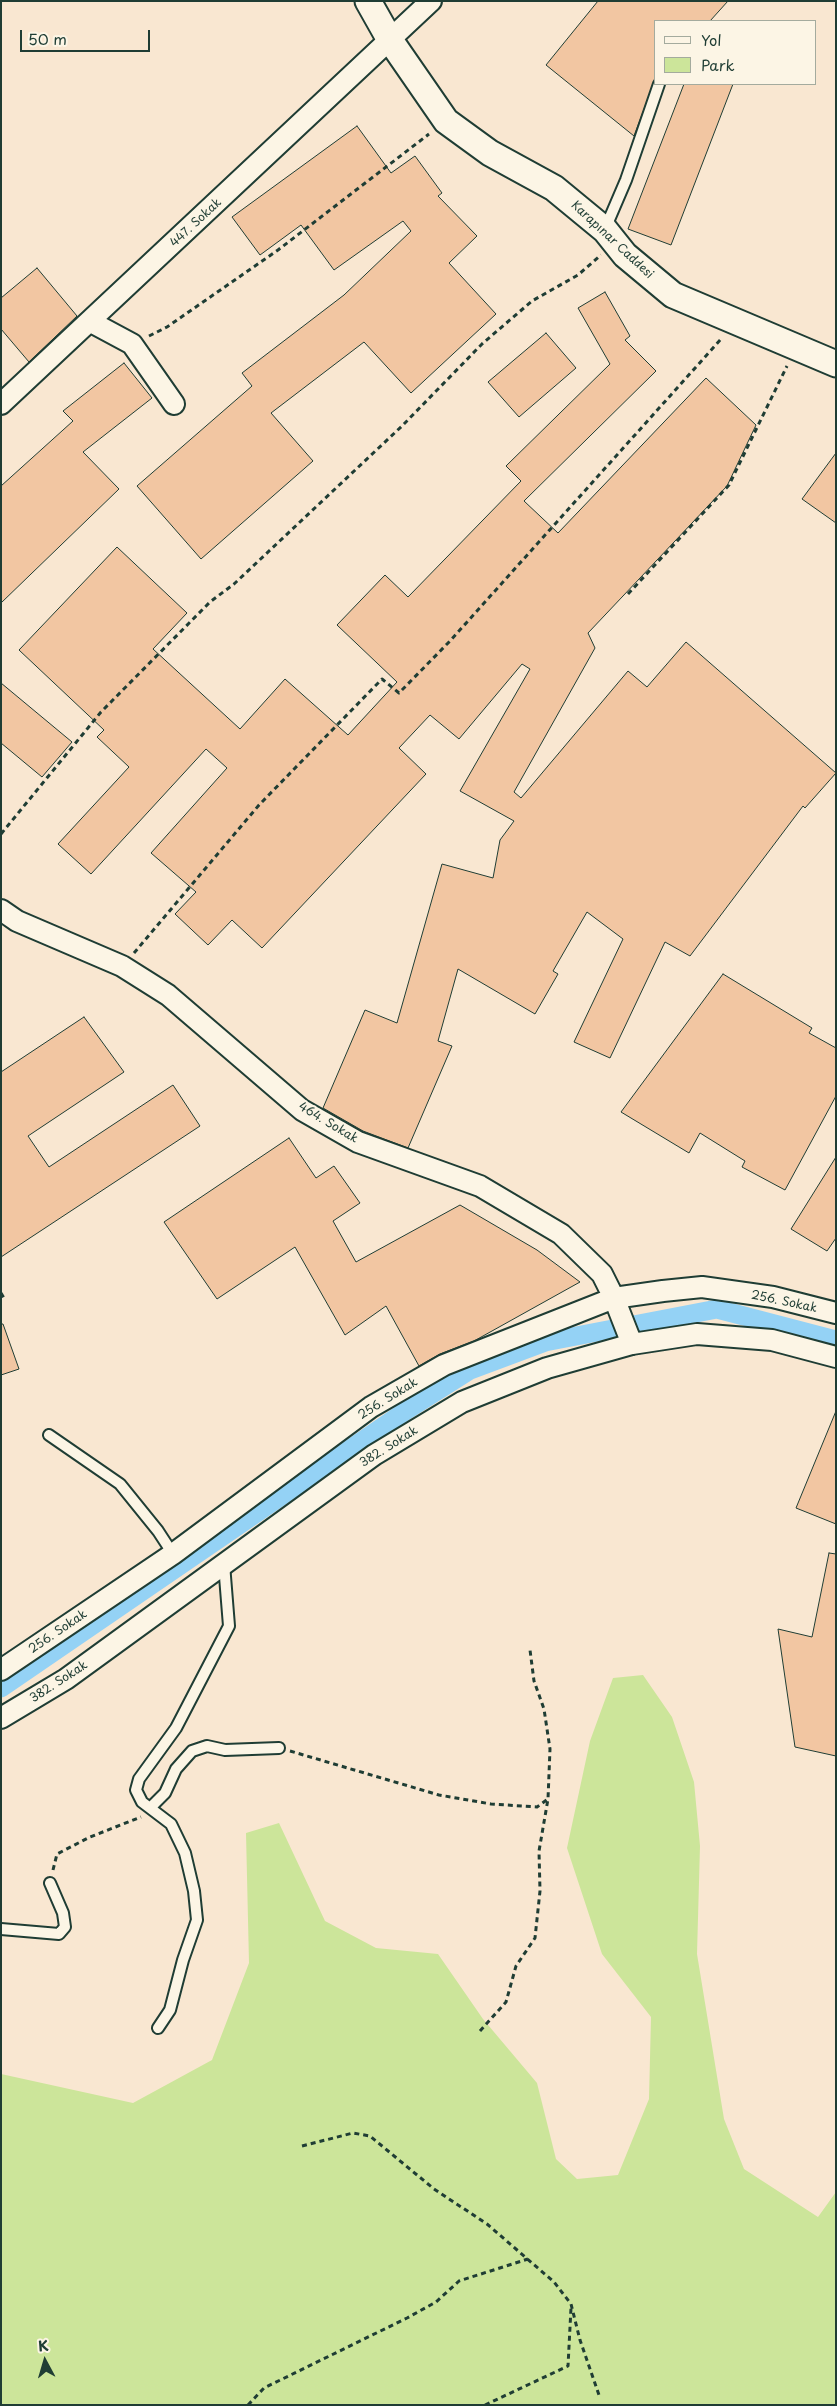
<!DOCTYPE html>
<html>
<head>
<meta charset="utf-8">
<style>
  body { margin:0 }
  #map { position:relative; width:837px; height:2406px; overflow:hidden; background:#f9e7d1; font-family:"Playpen Sans",sans-serif }
  canvas { display:block }
  .frame { position:absolute; inset:0; border:2px solid #1f3d34; pointer-events:none }
  .legend { position:absolute; left:654px; top:20px; width:162px; height:65px; box-sizing:border-box; background:#fcf5e5; border:1px solid #a4ab9e; margin:0; padding:6px 9px; list-style:none; font-size:15px; color:#1f3d34 }
  .legend li { display:flex; align-items:center; gap:10px; height:25px }
  .legend b { width:25px; border:1px solid #a4ab9e }
  .north { position:absolute; left:20px; top:2336px; width:50px; height:50px; -webkit-text-stroke:4px #fcf5e5; paint-order:stroke; rotate:354deg; font-size:14px; font-weight:700; line-height:20px; text-align:center; color:#1f3d34 }
  .north::after { content:''; display:block; margin:auto; width:18px; height:22px; background:#1f3d34; clip-path:polygon(50% 0,100% 100%,50% 72%,0 100%) }
  .scale { position:absolute; left:20px; top:30px; width:130px; height:22px; box-sizing:border-box; border:2px solid #1f3d34; border-top:0; padding-left:6px; font-size:15px; line-height:18px; white-space:nowrap; color:#1f3d34; -webkit-text-stroke:4px #fcf5e5; paint-order:stroke }
</style>
</head>
<body>
<div id="map">
<canvas width="837" height="2406"></canvas>
<div class="frame"></div>
<ul class="legend">
<li><b style="height:6px;background:#fcf5e5"></b>Yol</li>
<li><b style="height:14px;background:#cce59a"></b>Park</li>
</ul>
<div class="north">K</div>
<div class="scale">50 m</div>
</div>
<script>
const ctx = document.querySelector('canvas').getContext('2d');
ctx.lineJoin = 'round';
function paint(path, color) { ctx.fillStyle = color; ctx.fill(path, 'evenodd'); }
const shape = rows => new Path2D(rows.map(r => 'M' + r).join(''));
function strokePath(path, color, width, dash) { ctx.strokeStyle = color; ctx.lineWidth = width; ctx.lineCap = dash ? 'butt' : 'round'; ctx.setLineDash(dash || []); ctx.stroke(path); }
function drawText(font, color, halo, rows, align = 'center') {
  ctx.font = font + ' "Playpen Sans",sans-serif'; ctx.lineWidth = 4; ctx.setLineDash([]); ctx.textBaseline = 'middle'; ctx.strokeStyle = halo; ctx.fillStyle = color; for (const [text, x, y, turn = 0] of rows) {
    ctx.save(); ctx.translate(x, y); ctx.rotate((+turn || 0) * Math.PI / 180); ctx.textAlign = isNaN(turn) ? turn : align; if (halo) ctx.strokeText(text, 0, 0); ctx.fillText(text, 0, 0); ctx.restore();
  }
}
const green = shape([
  [643,1675,672,1717,694,1782,700,1846,697,1954,724,2119,744,2169,818,2217,836,2192,836,2405,1,2405,1,2074,133,2103,212,2060,249,1963,246,1833,279,1823,325,1921,376,1948,438,1954,483,2019,537,2083,556,2159,577,2179,618,2175,649,2099,651,2017,602,1954,567,1848,590,1741,613,1678]
]);
const canal = shape([
  [1,1688,407,1410,470,1370,545,1342,717,1309,836,1340]
]);
const building = shape([
  [598,1,728,1,710,21,656,21,656,77,634,136,546,65,598,1],
  [684,84,733,84,671,245,628,229,684,84],
  [357,126,391,173,415,156,442,193,438,196,477,236,449,263,496,314,411,393,364,342,271,413,313,461,201,559,137,486,252,386,242,373,344,295,411,231,403,221,334,270,301,225,260,255,232,217,357,126],
  [37,268,77,316,29,362,1,329,1,298,37,268],
  [605,292,630,336,625,340,656,371,524,501,558,533,706,378,756,425,727,486,588,633,595,648,514,792,521,798,628,671,647,687,686,642,836,773,805,808,803,806,690,956,665,942,610,1058,574,1042,623,939,587,912,553,971,558,974,535,1014,458,969,438,1041,452,1046,408,1148,363,1131,323,1108,365,1010,397,1023,442,864,493,878,500,840,514,821,460,791,530,669,522,664,459,739,430,715,399,748,426,774,262,948,232,920,208,945,175,914,196,892,151,853,227,768,206,749,91,874,58,844,129,767,97,737,104,730,19,650,117,547,187,613,153,649,240,729,285,679,348,735,397,682,337,625,385,575,408,597,521,481,506,466,610,364,578,308,605,292],
  [546,333,576,368,519,417,488,382,546,333],
  [124,363,152,398,83,452,119,489,1,603,1,486,73,421,63,411,124,363],
  [836,453,836,523,802,499,836,453],
  [1,683,72,742,42,777,1,743,1,683],
  [723,974,812,1028,809,1033,836,1048,836,1096,785,1190,742,1167,745,1161,700,1133,689,1153,621,1112,723,974],
  [84,1017,124,1072,28,1136,49,1167,173,1085,200,1126,1,1257,1,1072,84,1017],
  [289,1138,316,1178,334,1166,360,1203,333,1221,356,1262,460,1205,537,1250,580,1282,474,1341,440,1354,419,1366,386,1306,345,1335,295,1247,217,1299,164,1222,289,1138],
  [836,1157,836,1238,827,1251,791,1229,836,1157],
  [1,1324,3,1324,19,1369,1,1375,1,1324],
  [836,1411,836,1524,796,1508,836,1411],
  [829,1553,836,1554,836,1756,795,1747,778,1629,812,1637,829,1553]
]);
const path = shape([
  [149,336,167,327,278,250,429,134],
  [628,594,729,485,787,366],
  [1,834,101,712,210,602,234,584,402,426,482,344,532,301,578,275,601,255],
  [134,953,259,805,382,679,399,693,450,641,722,338],
  [1,1293,5,1300],
  [290,1751,439,1795,491,1804,537,1807,548,1799],
  [53,1870,57,1854,90,1837,141,1817],
  [480,2031,506,2002,516,1966,535,1938,540,1891,539,1851,548,1799,550,1749,544,1709,534,1681,530,1650],
  [302,2146,353,2133,370,2136,434,2189,487,2224,554,2282,571,2304,580,2340,600,2398],
  [248,2405,264,2388,407,2318,436,2302,459,2281,528,2259],
  [485,2405,568,2366,571,2308]
]);
const service = shape([
  [605,229,626,180,659,84],
  [49,1435,120,1484,158,1531,173,1554],
  [151,1807,165,1793,176,1769,192,1751,207,1746,225,1750,279,1748],
  [1,1929,59,1934,65,1927,63,1913,50,1883],
  [158,2028,170,2010,183,1960,197,1920,194,1891,185,1853,171,1824,142,1802,136,1790,139,1779,176,1728,229,1626,224,1564]
]);
const minor = shape([
  [91,322,132,344,174,404],
  [1,404,431,1],
  [1,910,17,921,122,966,168,995,302,1110,358,1142,480,1186,561,1234,602,1274,614,1298,632,1344],
  [1,1670,173,1554,371,1407,444,1365,614,1298,663,1291,702,1287,773,1297,836,1313],
  [1,1718,66,1679,374,1455,462,1402,547,1368,632,1344,697,1334,772,1340,836,1357]
]);
const tertiary = shape([
  [368,1,390,40,446,121,490,153,554,188,605,230,625,255,673,295,836,364]
]);
const streetNames = [
  ["447. Sokak",196,223,-43],
  ["Karapınar Caddesi",612,240,43],
  ["464. Sokak",328,1123,31],
  ["256. Sokak",784,1302,12],
  ["256. Sokak",388,1399,-32],
  ["382. Sokak",389,1447,-32],
  ["256. Sokak",58,1632,-34],
  ["382. Sokak",59,1682,-33]
];
paint(green, '#cce59a');
strokePath(canal, '#94d2f5', 19);
paint(building, '#f2c6a2');
strokePath(building, '#1f3d34', 1);
strokePath(service, '#1f3d34', 14);
strokePath(minor, '#1f3d34', 24);
strokePath(tertiary, '#1f3d34', 29);
strokePath(path, '#1f3d34', 3, [5, 4]);
strokePath(service, '#fcf5e5', 10);
strokePath(minor, '#fcf5e5', 20);
strokePath(tertiary, '#fcf5e5', 25);
drawText('12px', '#1f3d34', '#fcf5e5', streetNames);
</script>
</body>
</html>
